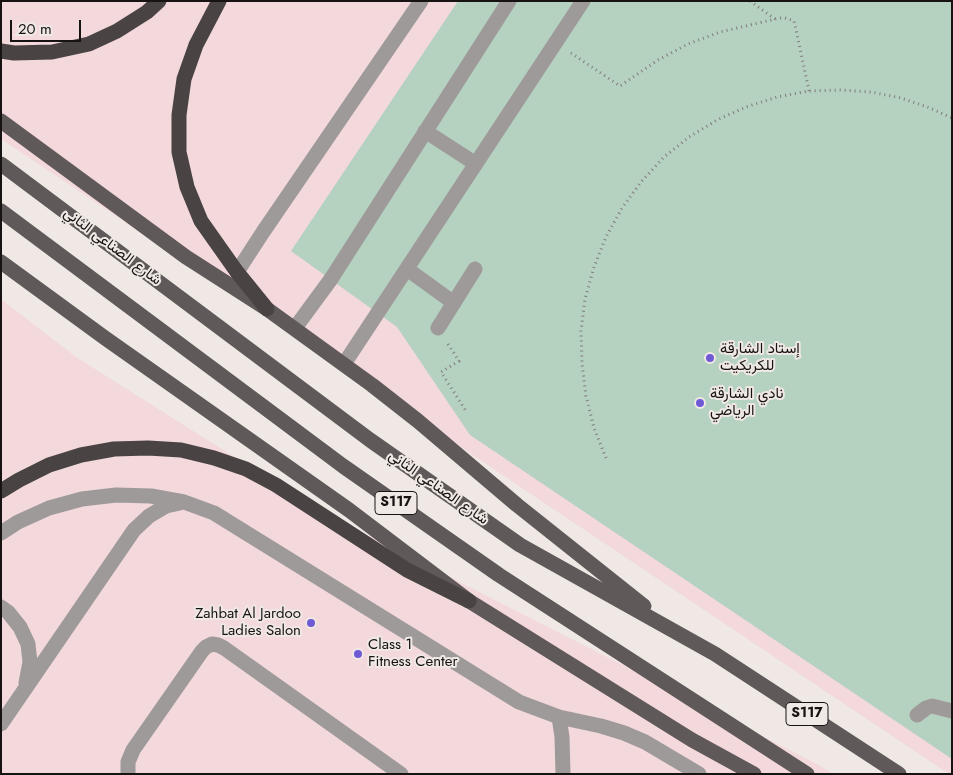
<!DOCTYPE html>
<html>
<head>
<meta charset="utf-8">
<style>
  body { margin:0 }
  #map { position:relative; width:953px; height:775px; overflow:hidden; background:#f0e8e4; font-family:Jost,sans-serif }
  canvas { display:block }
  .frame { position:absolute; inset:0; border:2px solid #161312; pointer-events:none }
  .scale { position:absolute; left:10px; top:20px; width:71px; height:22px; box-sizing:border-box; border:2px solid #161312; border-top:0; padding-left:6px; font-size:15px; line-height:18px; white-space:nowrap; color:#161312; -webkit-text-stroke:4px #f0e8e4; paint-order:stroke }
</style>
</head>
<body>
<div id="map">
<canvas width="953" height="775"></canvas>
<div class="frame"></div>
<div class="scale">20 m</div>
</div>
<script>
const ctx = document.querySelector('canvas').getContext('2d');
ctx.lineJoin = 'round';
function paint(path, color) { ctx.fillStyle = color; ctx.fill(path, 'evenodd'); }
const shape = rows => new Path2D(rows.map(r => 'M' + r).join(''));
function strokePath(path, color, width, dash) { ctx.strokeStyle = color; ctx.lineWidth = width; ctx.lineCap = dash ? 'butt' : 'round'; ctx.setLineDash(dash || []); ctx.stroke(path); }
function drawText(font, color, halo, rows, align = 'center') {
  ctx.font = font + ' Jost,Vazirmatn,sans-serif'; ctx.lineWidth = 4; ctx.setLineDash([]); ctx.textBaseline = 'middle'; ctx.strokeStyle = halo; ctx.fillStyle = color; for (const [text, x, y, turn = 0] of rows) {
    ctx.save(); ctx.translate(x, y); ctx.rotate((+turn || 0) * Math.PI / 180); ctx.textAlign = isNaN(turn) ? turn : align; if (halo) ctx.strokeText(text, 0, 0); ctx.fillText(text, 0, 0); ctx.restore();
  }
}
const industrial = shape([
  [1,1,952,1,952,774,949,774,1,139],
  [1,299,76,357,320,511,819,765,833,774,1,774]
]);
const green = shape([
  [458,1,952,1,952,759,470,435,397,327,291,251]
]);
const path = shape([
  [750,1,775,19],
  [571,53,620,86,658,60,688,44,720,32,780,18,785,18,794,21,795,25,809,91],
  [448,344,459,361,441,372,466,411],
  [606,458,594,428,586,396,582,364,581,331,585,299,594,267,606,237,622,208,641,182,663,158,689,137,717,120,746,107,777,97,809,91,840,90,871,92,901,98,930,108,952,118]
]);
const minor = shape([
  [425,131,476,164],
  [407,269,454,303],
  [237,272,263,232,421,1],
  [295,328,331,279,509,1],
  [438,328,475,269],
  [344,364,583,1],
  [1,533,18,522,49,508,82,499,116,495,151,496,184,502,214,513,519,702,559,717,601,726,624,733,645,742,699,774],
  [1,607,8,612,20,627,28,644,30,662,26,683],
  [917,715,926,708,932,706,952,711],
  [559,717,562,737,563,774],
  [1,724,134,530,149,516,166,506,180,503],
  [128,774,128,762,133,750,202,651,206,647,212,644,218,645,224,648,401,774]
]);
const major = shape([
  [1,121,186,257,267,309,372,385,418,421,517,505,644,606],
  [1,164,370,440,520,545,715,654,899,774],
  [1,211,343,466,499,575,807,774],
  [1,262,105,338,349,510,469,601,692,740,754,774]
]);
const highway = shape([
  [219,1,196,45,184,79,179,115,179,152,187,187,201,221,237,272,267,309],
  [1,51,14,53,52,52,89,44,117,31,147,12,159,1],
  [1,491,19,480,49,465,81,455,114,449,148,448,181,450,214,458,246,469,276,485,407,570,469,601]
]);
const markers = [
  [710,358,5,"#6e5ad4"],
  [700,403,5,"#6e5ad4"],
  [311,623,5,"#6e5ad4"],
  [358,654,5,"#6e5ad4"]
];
const shields = [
  [396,503,42],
  [807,714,42]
];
const shieldNames = [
  ["S117",396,503],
  ["S117",807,714]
];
const streetNames = [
  ["شارع الصناعي الثاني",112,247,37],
  ["شارع الصناعي الثاني",438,488,35]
];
const poiNames = [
  ["إستاد الشارقة",720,349],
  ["للكريكيت",720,366],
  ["نادي الشارقة",710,394],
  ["الرياضي",710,411],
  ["Zahbat Al Jardoo",301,614,"right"],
  ["Ladies Salon",301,631,"right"],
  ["Class 1",368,645],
  ["Fitness Center",368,662]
];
paint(industrial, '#f3d8dc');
paint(green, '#b5d1c0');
strokePath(path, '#817c79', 3, [1, 4]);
strokePath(minor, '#9e9a9a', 15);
strokePath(major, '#60595a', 15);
strokePath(highway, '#4a4343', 15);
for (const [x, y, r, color] of markers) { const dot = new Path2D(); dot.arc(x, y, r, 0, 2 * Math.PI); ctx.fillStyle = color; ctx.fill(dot); strokePath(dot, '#f0e8e4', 2); }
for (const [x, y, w] of shields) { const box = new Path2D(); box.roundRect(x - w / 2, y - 11.5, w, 23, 4); ctx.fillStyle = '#f0e8e4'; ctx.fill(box); strokePath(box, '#161312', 1); }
drawText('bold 14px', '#161312', null, shieldNames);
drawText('15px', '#161312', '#f0e8e4', streetNames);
drawText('15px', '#161312', '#f0e8e4', poiNames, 'left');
</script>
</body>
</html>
